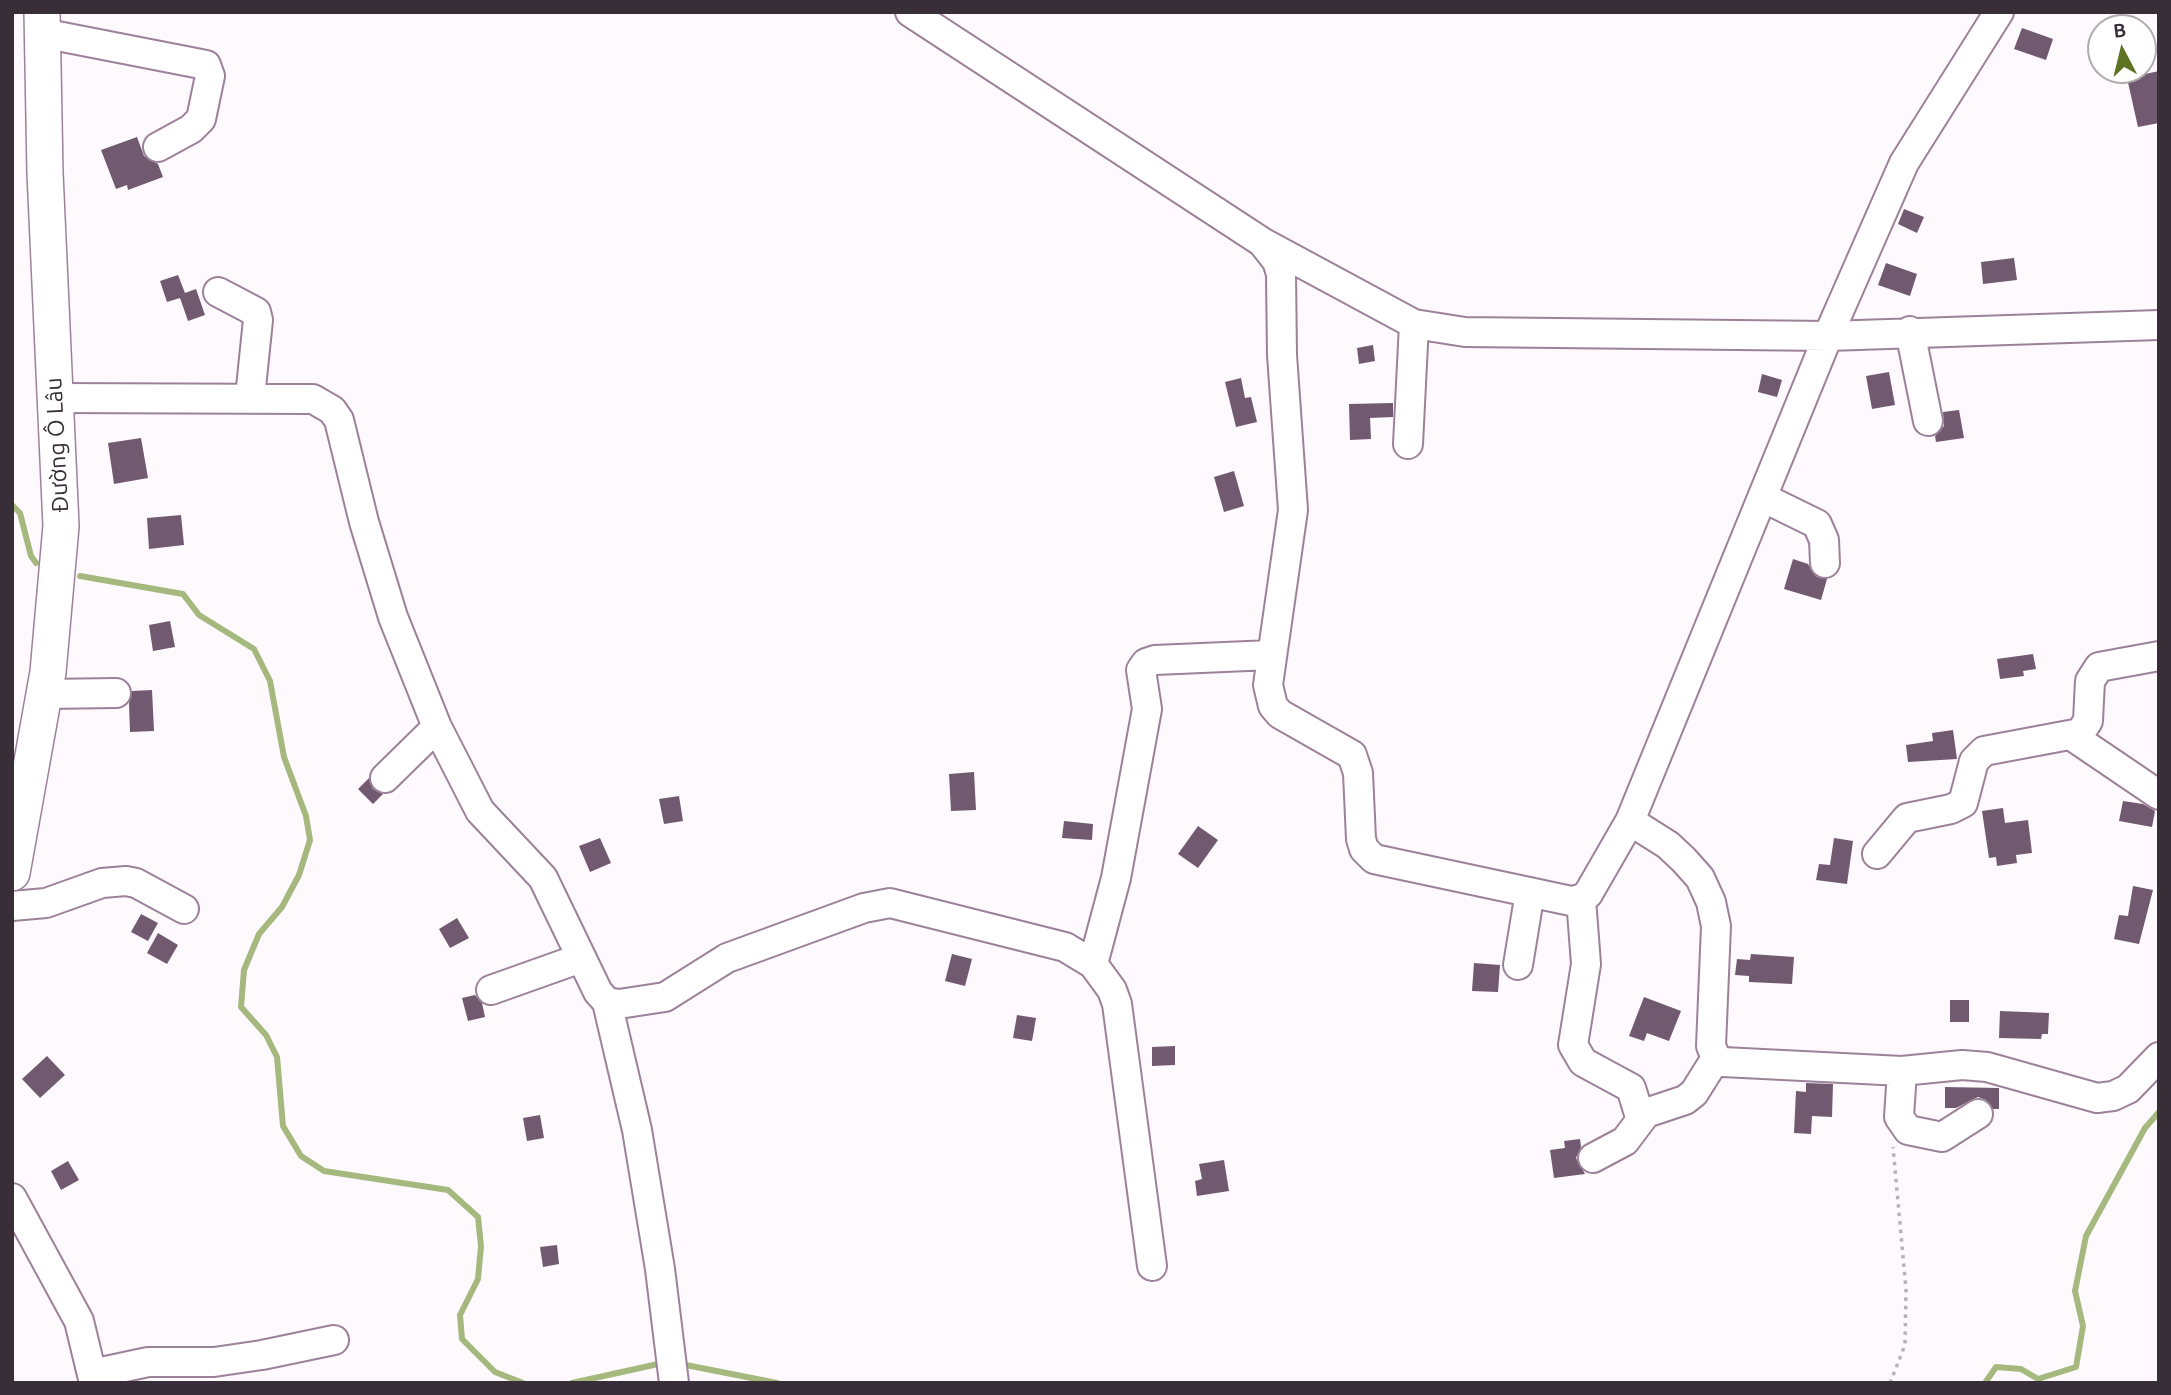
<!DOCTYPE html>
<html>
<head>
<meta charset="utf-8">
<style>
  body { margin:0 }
  #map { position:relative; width:2171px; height:1395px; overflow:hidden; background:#fef9fd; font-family:Ubuntu,sans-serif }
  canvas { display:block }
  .frame { position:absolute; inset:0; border:14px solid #382e37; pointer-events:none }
  .north { position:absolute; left:2087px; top:14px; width:70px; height:70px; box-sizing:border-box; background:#fff; border:2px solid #afabaf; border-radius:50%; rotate:353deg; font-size:19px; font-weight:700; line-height:28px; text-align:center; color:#382e37 }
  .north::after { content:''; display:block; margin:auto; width:24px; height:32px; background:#5d7223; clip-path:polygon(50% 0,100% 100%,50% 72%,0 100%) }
</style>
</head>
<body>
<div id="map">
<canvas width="2171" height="1395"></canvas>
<div class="frame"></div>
<div class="north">B</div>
</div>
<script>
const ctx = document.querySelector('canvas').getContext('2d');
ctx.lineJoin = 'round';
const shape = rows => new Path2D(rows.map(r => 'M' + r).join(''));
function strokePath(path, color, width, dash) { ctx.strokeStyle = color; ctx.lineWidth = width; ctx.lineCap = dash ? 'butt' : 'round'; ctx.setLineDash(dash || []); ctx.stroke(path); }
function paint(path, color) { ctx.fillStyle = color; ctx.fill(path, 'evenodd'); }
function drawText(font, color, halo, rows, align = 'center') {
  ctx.font = font + ' Ubuntu,sans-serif'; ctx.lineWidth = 7; ctx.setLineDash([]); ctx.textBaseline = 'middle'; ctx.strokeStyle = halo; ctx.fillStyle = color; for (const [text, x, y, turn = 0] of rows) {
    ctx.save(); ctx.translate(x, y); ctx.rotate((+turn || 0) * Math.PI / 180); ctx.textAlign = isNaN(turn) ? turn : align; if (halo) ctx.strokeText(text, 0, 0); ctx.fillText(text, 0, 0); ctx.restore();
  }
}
const stream = shape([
  [12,505,20,513,31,556,36,563],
  [80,576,183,594,199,615,254,649,270,681,284,757,306,816,310,840,299,875,282,907,259,934,244,970,241,1007,266,1035,277,1057,283,1126,301,1156,324,1171,448,1190,478,1217,481,1246,478,1279,460,1315,462,1339,495,1372,523,1383],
  [686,1365,777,1383],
  [572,1383,658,1364],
  [1985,1383,1996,1367,2021,1369,2038,1379,2076,1367,2083,1326,2075,1291,2086,1236,2145,1128,2159,1112]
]);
const building = shape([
  [2022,28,2053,39,2046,60,2014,49],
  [2159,71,2159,123,2138,127,2127,78],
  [137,137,144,156,158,164,163,177,128,190,127,185,116,189,101,150],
  [1904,209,1924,217,1917,233,1898,224],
  [2014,258,2017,280,1983,284,1981,262],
  [1886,263,1917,274,1910,296,1878,285],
  [178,275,185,293,196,289,205,315,188,321,180,298,167,302,160,281],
  [1373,345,1375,361,1359,364,1357,348],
  [1889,372,1895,405,1872,409,1866,376],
  [1762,374,1782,380,1777,397,1758,392],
  [1241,378,1245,398,1251,397,1257,422,1236,427,1225,382],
  [1393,403,1393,417,1370,418,1371,439,1350,440,1349,404],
  [1959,410,1964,438,1936,442,1935,436,1944,426,1943,412],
  [141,438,148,478,114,484,108,443],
  [1234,471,1244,506,1224,512,1214,477],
  [181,515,184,545,149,549,147,518],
  [1793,559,1808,564,1817,577,1827,579,1821,600,1784,589],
  [170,621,175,647,153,651,149,625],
  [2033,654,2036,669,2023,671,2024,676,2000,679,1997,659],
  [152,690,154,731,130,732,129,703,132,691],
  [1953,730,1957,759,1908,762,1906,745,1933,741,1932,733],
  [974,772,976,810,951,811,949,774],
  [369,778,373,789,383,794,373,804,358,789],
  [679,796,683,821,664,824,659,799],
  [2123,801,2143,804,2155,811,2152,827,2119,821],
  [2003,808,2005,823,2028,820,2032,853,2016,855,2017,863,1997,866,1996,857,1989,858,1982,811],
  [1064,821,1093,824,1092,840,1062,838],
  [1198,826,1218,840,1198,868,1178,854],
  [600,838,611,863,590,872,579,846],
  [1834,838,1853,841,1847,884,1816,880,1819,864,1830,865],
  [2133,886,2153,890,2139,944,2114,939,2119,915,2128,916],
  [141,914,158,923,148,941,131,932],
  [457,918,469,938,450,948,439,929],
  [158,933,178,945,167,964,147,953],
  [952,954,972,959,965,986,945,981],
  [1751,954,1794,957,1792,984,1749,982,1749,976,1735,975,1737,959,1750,960],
  [1474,963,1500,965,1498,992,1472,991],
  [475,995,482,1003,485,1017,468,1021,462,998],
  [1644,997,1681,1011,1669,1041,1647,1033,1644,1041,1629,1036],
  [1950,1000,1969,1000,1969,1022,1950,1022],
  [2000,1011,2049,1013,2048,1034,2042,1034,2041,1039,1999,1038],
  [1017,1015,1036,1018,1032,1041,1013,1038],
  [1175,1046,1175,1065,1152,1066,1152,1047],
  [47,1056,65,1075,40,1098,22,1079],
  [1806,1083,1833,1084,1832,1117,1812,1116,1811,1134,1794,1133,1796,1091,1806,1092],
  [1945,1087,1999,1088,1999,1109,1993,1109,1986,1100,1978,1097,1956,1108,1945,1108],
  [540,1115,544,1138,527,1141,523,1118],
  [1580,1139,1581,1147,1576,1158,1585,1174,1554,1178,1550,1150,1565,1148,1564,1141],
  [1224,1160,1229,1191,1197,1196,1195,1181,1202,1179,1199,1164],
  [68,1161,79,1180,61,1190,51,1171],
  [557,1245,559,1264,543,1267,540,1247]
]);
const path = shape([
  [1890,1383,1905,1345,1906,1289,1893,1147]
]);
const minor = shape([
  [910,12,1262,242,1414,324,1465,332,1828,336,2159,325],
  [42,33,206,65,210,76,201,119,191,129,158,147],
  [1262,242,1277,261,1281,274,1282,355,1293,510,1268,685,1273,706,1280,714,1352,755,1358,773,1361,839,1364,849,1374,859,1571,901,1581,899,1588,894,1630,821,1828,336,1904,163,1999,12],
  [218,292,256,312,258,320,250,397],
  [1910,331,1928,421],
  [55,398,313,399,332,410,339,420,364,522,393,617,437,727,480,811,543,878,598,992,607,1002,619,1004,665,997,727,958,864,908,890,903,1065,947,1093,964,1112,990,1117,1004,1152,1266],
  [1408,444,1414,324],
  [1764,498,1817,524,1824,540,1825,563],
  [45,694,116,693],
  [2072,736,2159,795],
  [385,778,437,727],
  [1630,821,1668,845,1684,860,1700,878,1711,902,1716,926,1711,1046,1716,1058,1723,1062,1902,1071,1962,1065,1987,1067,2097,1098,2113,1096,2128,1089,2159,1057],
  [1877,854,1907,818,1951,809,1963,803,1974,761,1984,751,2080,733,2088,721,2090,681,2099,667,2159,656],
  [1581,899,1586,964,1573,1045,1583,1062,1631,1088,1640,1117],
  [12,906,46,903,102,883,126,881,136,883,184,909],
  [1093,964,1116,878,1147,709,1141,670,1146,663,1155,660,1271,655],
  [1518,965,1530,892],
  [491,990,581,958],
  [607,1002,637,1130,660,1269,674,1383],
  [1902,1071,1899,1117,1908,1130,1942,1137,1978,1114],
  [1593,1158,1625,1141,1646,1113,1685,1100,1694,1093,1716,1058],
  [12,1198,79,1321,94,1383],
  [92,1374,148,1362,214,1362,262,1355,334,1340]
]);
const major = shape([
  [12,873,48,672,61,526,45,173,42,12]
]);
const streetNames = [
  ["Đường Ô Lâu",57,445,-93]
];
strokePath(stream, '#a5b97e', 6);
paint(building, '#715a6f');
strokePath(minor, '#9c8299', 32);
strokePath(major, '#9c8299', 38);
strokePath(path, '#b8b1b7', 3.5, [3.5, 5]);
strokePath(minor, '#fff', 28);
strokePath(major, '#fff', 35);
drawText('23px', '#382e37', '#fff', streetNames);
</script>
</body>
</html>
